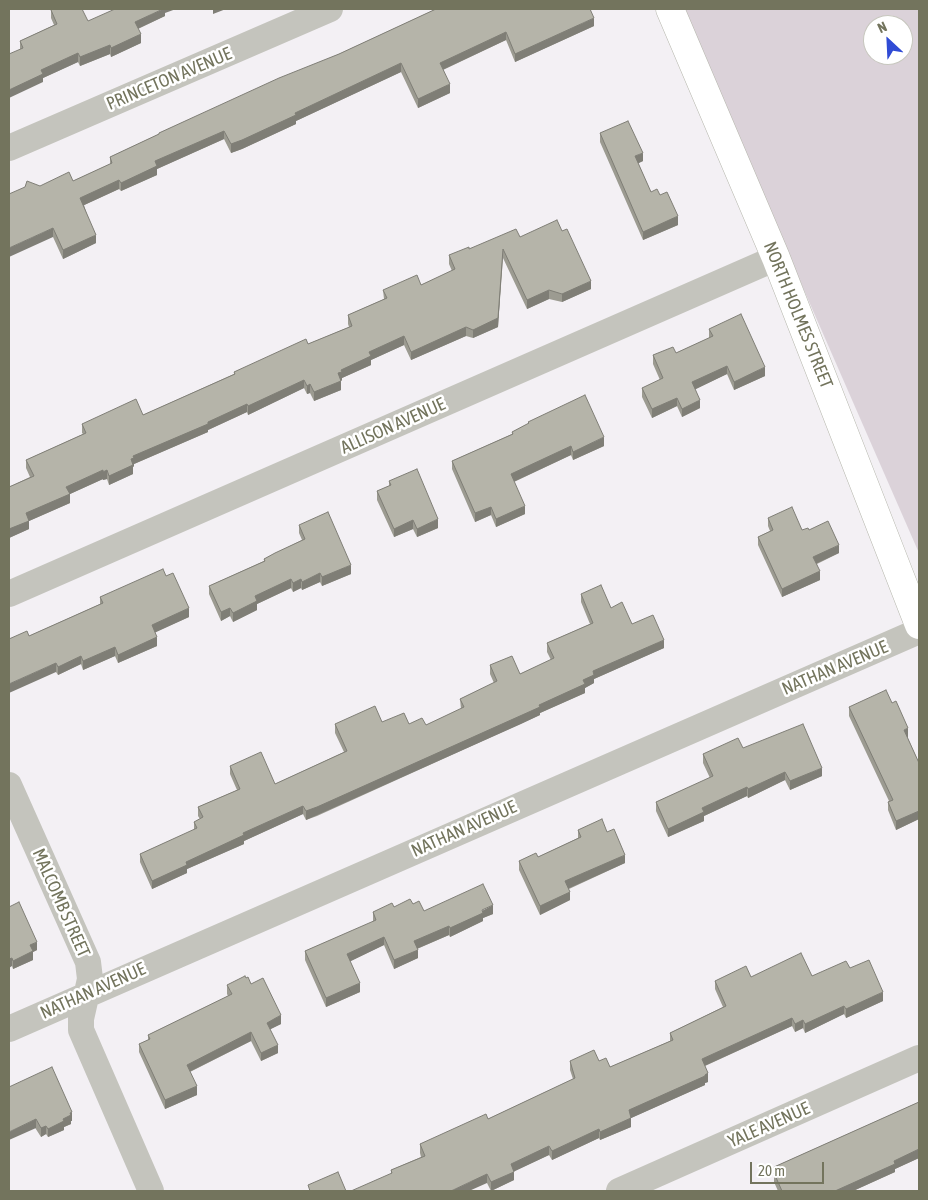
<!DOCTYPE html>
<html>
<head>
<meta charset="utf-8">
<style>
  body { margin:0 }
  #map { position:relative; width:928px; height:1200px; overflow:hidden; background:#f3f0f4; font-family:"Asap Condensed",sans-serif }
  canvas { display:block }
  .frame { position:absolute; inset:0; border:10px solid #73745d; pointer-events:none }
  .north { position:absolute; left:863px; top:15px; width:50px; height:50px; box-sizing:border-box; background:#fff; border:1px solid #c7c7be; border-radius:50%; rotate:335deg; font-size:14px; font-weight:700; line-height:20px; text-align:center; color:#73745d }
  .north::after { content:''; display:block; margin:auto; width:18px; height:22px; background:#304bd5; clip-path:polygon(50% 0,100% 100%,50% 72%,0 100%) }
  .scale { position:absolute; left:750px; top:1162px; width:74px; height:22px; box-sizing:border-box; border:2px solid #73745d; border-top:0; padding-left:6px; font-size:15px; line-height:18px; white-space:nowrap; color:#73745d; -webkit-text-stroke:4px #fff; paint-order:stroke }
</style>
</head>
<body>
<div id="map">
<canvas width="928" height="1200"></canvas>
<div class="frame"></div>
<div class="north">N</div>
<div class="scale">20 m</div>
</div>
<script>
const ctx = document.querySelector('canvas').getContext('2d');
ctx.lineJoin = 'round';
function paint(path, color) { ctx.fillStyle = color; ctx.fill(path, 'evenodd'); }
const shape = rows => new Path2D(rows.map(r => 'M' + r).join(''));
function strokePath(path, color, width, dash) { ctx.strokeStyle = color; ctx.lineWidth = width; ctx.lineCap = dash ? 'butt' : 'round'; ctx.setLineDash(dash || []); ctx.stroke(path); }
function drawText(font, color, halo, rows, align = 'center') {
  ctx.font = font + ' "Asap Condensed",sans-serif'; ctx.lineWidth = 5; ctx.setLineDash([]); ctx.textBaseline = 'middle'; ctx.strokeStyle = halo; ctx.fillStyle = color; for (const [text, x, y, turn = 0] of rows) {
    ctx.save(); ctx.translate(x, y); ctx.rotate((+turn || 0) * Math.PI / 180); ctx.textAlign = isNaN(turn) ? turn : align; if (halo) ctx.strokeText(text, 0, 0); ctx.fillText(text, 0, 0); ctx.restore();
  }
}
const green = shape([
  [681,9,919,9,919,553],
  [873,25,903,25,903,55,873,55]
]);
const minor = shape([
  [9,148,330,9],
  [9,594,776,258],
  [9,785,88,962,90,979,81,1019,81,1030,151,1191],
  [9,1029,919,631],
  [619,1191,919,1058]
]);
const secondary = shape([
  [670,9,776,258,919,625]
]);
const wall = shape([
  [436,9,594,26,515,62,506,40,443,70,450,93,418,108,401,72,296,121,296,124,242,149,231,153,224,139,157,169,157,175,121,191,119,189,84,205,96,243,63,259,53,237,40,186,73,181,110,164,110,157,159,134,159,133,339,54],
  [51,10,88,21,165,13,165,16,138,29,141,43,111,57,110,54,80,66,78,62,43,78,43,82,20,49,20,41,54,25,51,18],
  [600,133,643,161,638,163,651,192,660,195,678,225,643,240,600,142],
  [520,237,591,289,562,302,549,299,527,309,503,258,498,327,473,338,466,336,411,360,404,345,371,360,371,365,342,378,342,380,341,381,341,390,314,401,310,393,307,394,304,388,248,415,247,412,208,430,208,432,134,464,134,466,133,467,133,474,109,485,107,479,103,480,103,479,70,494,70,503,29,521,29,529,9,538,9,487,30,477,26,468,26,460,83,434,82,433,82,424,143,415,234,374,234,372,308,344,349,327,348,324,348,315,384,299,383,290,421,285,452,271,449,264,449,255,469,249],
  [709,329,765,376,734,390,727,374,695,389,700,408,682,417,677,406,652,418,642,397,642,388,660,380,653,364,653,355,676,353,709,338],
  [528,422,604,446,573,460,571,455,514,482,525,514,496,527,491,515,475,522,452,469,452,461,512,434,512,432,528,424],
  [389,481,438,528,417,537,413,529,394,537,377,500,377,491,389,486],
  [768,518,802,530,809,530,839,553,817,564,820,580,782,597,758,545,758,537,770,531,768,526],
  [299,525,351,574,322,586,320,582,302,590,301,588,293,592,291,588,257,604,257,610,233,622,230,616,221,621,209,594,209,586,264,561,264,559,302,540,299,533],
  [166,576,189,617,155,632,157,646,118,663,115,656,83,670,81,664,58,675,56,672,29,636,100,604,100,597],
  [581,594,611,608,632,624,664,648,594,679,594,683,585,688,585,693,540,713,540,715,317,816,306,820,303,814,244,841,244,844,187,869,187,873,152,889,140,862,140,854,194,830,194,822,200,819,198,816,198,807,237,790,230,774,230,766,275,784,344,752,335,733,335,724,382,722,426,725,461,709,460,699,494,683,490,674,490,665,520,674,551,660,547,652,547,643,590,624,581,602],
  [892,703,919,763,919,819,896,830,888,810,888,802,889,801,849,716,849,707],
  [743,748,822,776,790,790,785,780,748,798,747,796,704,816,704,821,668,837,656,811,656,802,710,778,703,763,703,754],
  [578,830,607,832,625,863,569,889,570,900,540,915,519,870,519,861,538,857,578,838],
  [413,904,424,911,493,914,483,918,483,921,450,937,449,935,417,949,418,958,394,969,384,945,350,961,360,992,326,1007,305,960,305,951,373,922,373,912,394,907],
  [9,907,37,950,33,952,33,960,13,969,12,966],
  [850,968,883,1001,846,1018,844,1014,805,1033,803,1028,795,1032,792,1026,705,1066,708,1082,705,1083,705,1085,631,1118,631,1127,600,1140,599,1138,552,1160,549,1155,514,1171,514,1180,491,1191,487,1183,391,1174,391,1170,421,1157,420,1153,420,1144,488,1119,573,1079,570,1070,570,1061,599,1061,610,1067,670,1041,670,1033,723,1007,715,989,715,981,751,977,812,976],
  [251,984,281,1024,270,1029,278,1053,261,1061,251,1041,190,1072,197,1095,165,1109,139,1052,139,1044,148,1040,148,1035,228,996,227,994,227,985],
  [9,1087,72,1121,71,1121,71,1124,64,1127,64,1130,48,1137,46,1134,41,1137],
  [919,1102,919,1158,895,1169,895,1172,853,1191,778,1191,774,1182,774,1167]
]);
const shadedWall = shape([
  [163,9,176,9,165,13,165,16,135,30,135,22],
  [213,9,226,9,213,14],
  [594,18,594,26,515,62,515,54],
  [506,32,506,40,440,71,440,63],
  [141,34,141,43,111,57,111,48],
  [110,45,110,54,80,66,80,57],
  [78,53,78,62,43,78,43,82,9,98,9,90,41,70],
  [401,63,401,72,296,121,296,124,242,149,231,153,231,144,295,113],
  [450,84,450,93,418,108,418,99],
  [224,131,224,139,157,169,157,175,121,191,121,183,155,161],
  [643,153,643,161,635,165,635,156],
  [119,180,119,189,80,207,80,198],
  [678,216,678,225,643,240,643,232],
  [53,228,53,237,9,257,9,248],
  [96,235,96,243,63,259,63,250],
  [503,249,498,327,473,338,473,330],
  [591,281,591,289,562,302,562,294],
  [549,290,549,299,527,309,527,300],
  [466,327,466,336,411,360,411,352],
  [404,336,404,345,371,360,371,365,342,378,342,380,338,382,338,373,341,370,369,352],
  [727,366,727,374,692,391,692,382],
  [765,367,765,376,734,390,734,382],
  [304,380,304,388,248,415,248,406],
  [341,381,341,390,314,401,314,392],
  [310,384,310,393,307,394,307,386],
  [677,398,677,406,652,418,652,409],
  [700,400,700,408,682,417,682,409],
  [247,404,247,412,208,430,208,432,134,464,134,466,133,467,133,474,109,485,109,476,131,459,133,456],
  [604,437,604,446,573,460,573,452],
  [571,446,571,455,511,483,511,474],
  [103,470,103,479,70,494,70,503,29,521,29,529,9,538,9,529,26,513,66,487],
  [107,470,107,479,103,480,103,472],
  [525,506,525,514,496,527,496,519],
  [491,507,491,515,475,522,475,513],
  [438,519,438,528,417,537,417,529],
  [413,520,413,529,394,537,394,529],
  [839,545,839,553,813,565,813,557],
  [351,565,351,574,322,586,322,577],
  [820,571,820,580,782,597,782,589],
  [320,573,320,582,302,590,302,582],
  [291,579,291,588,257,604,257,610,233,622,233,613,255,596],
  [301,579,301,588,293,592,293,583],
  [189,608,189,617,152,634,152,625],
  [230,608,230,616,221,621,221,612],
  [157,637,157,646,118,663,118,655],
  [664,640,664,648,594,679,594,683,585,688,585,693,540,713,540,715,521,724,306,820,306,811,539,705,583,680,593,671],
  [115,647,115,656,83,670,83,661],
  [81,656,81,664,58,675,58,667],
  [56,663,56,672,9,693,9,684],
  [908,728,908,737,904,738,904,730],
  [822,768,822,776,790,790,790,781],
  [785,772,785,780,748,798,748,789],
  [747,787,747,796,704,816,704,821,668,837,668,829,702,808],
  [303,806,303,814,244,841,244,844,187,869,187,873,152,889,152,881,186,862,243,833],
  [919,811,919,819,896,830,896,821],
  [625,855,625,863,565,890,565,881],
  [570,892,570,900,540,915,540,906],
  [493,905,493,914,483,918,483,921,450,937,450,928],
  [449,926,449,935,414,950,414,941],
  [384,937,384,945,347,963,347,954],
  [37,942,37,950,33,952,33,960,13,969,13,961,30,945],
  [418,950,418,958,394,969,394,960],
  [12,958,12,966,9,968,9,959],
  [360,983,360,992,326,1007,326,998],
  [883,992,883,1001,846,1018,846,1009],
  [844,1006,844,1014,805,1033,805,1024],
  [281,1015,281,1024,267,1031,267,1023],
  [792,1018,792,1026,702,1067,702,1059],
  [803,1020,803,1028,795,1032,795,1024],
  [251,1032,251,1041,187,1073,187,1065],
  [278,1045,278,1053,261,1061,261,1053],
  [708,1073,708,1082,705,1083,705,1085,629,1119,629,1110],
  [197,1086,197,1095,165,1109,165,1100],
  [72,1112,72,1121,71,1121,71,1124,64,1127,64,1130,48,1137,48,1129],
  [631,1118,631,1127,600,1140,600,1132],
  [36,1119,36,1128,9,1140,9,1132],
  [46,1126,46,1134,41,1137,41,1128],
  [599,1129,599,1138,552,1160,552,1151],
  [549,1146,549,1155,511,1173,511,1164],
  [919,1149,919,1158,895,1169,895,1172,853,1191,835,1191,894,1161],
  [514,1172,514,1180,491,1191,491,1182],
  [487,1174,487,1183,469,1191,451,1191]
]);
const building = shape([
  [53,9,82,9,88,21,115,9,163,9,135,22,141,34,111,48,110,45,80,57,78,53,41,70,43,74,9,90,9,54,23,48,20,41,57,24,51,10,53,9],
  [436,9,590,9,594,18,515,54,506,32,440,63,450,84,418,99,401,63,295,113,296,115,242,140,231,144,224,131,155,161,157,166,121,183,119,180,80,198,96,235,63,250,53,228,9,248,9,194,25,187,27,181,40,186,69,172,73,181,112,163,110,157,159,134,159,133,279,78,339,54,436,9],
  [628,121,643,153,635,156,651,192,657,189,660,195,667,192,678,216,643,232,600,133,628,121],
  [557,220,562,231,567,229,591,281,562,294,549,290,527,300,503,249,498,318,473,330,466,327,411,352,404,336,369,352,371,356,341,370,342,372,338,373,341,381,314,392,310,384,307,386,304,380,248,406,247,404,208,422,208,424,133,456,134,458,131,459,133,465,109,476,107,470,103,472,103,470,66,487,70,494,26,513,29,521,9,529,9,487,34,476,26,460,86,433,82,424,136,399,143,415,235,374,234,372,306,339,308,344,352,326,348,315,387,298,383,290,417,275,421,285,455,269,449,255,469,247,469,249,516,229,520,237,557,220],
  [741,314,765,367,734,382,727,366,692,382,700,400,682,409,677,398,652,409,642,388,663,378,653,355,673,347,676,353,713,336,709,329,741,314],
  [585,395,604,437,573,452,571,446,511,474,525,506,496,519,491,507,475,513,452,461,513,434,512,432,529,423,528,422,585,395],
  [417,469,438,519,417,529,413,520,394,529,377,491,391,485,389,481,417,469],
  [792,507,802,530,808,528,809,530,828,521,839,545,813,557,820,571,782,589,758,537,773,530,768,518,792,507],
  [328,512,351,565,322,577,320,573,302,582,301,579,293,583,291,579,255,596,257,601,233,613,230,608,221,612,209,586,265,561,264,559,275,553,305,539,299,525,328,512],
  [163,569,166,576,173,573,189,608,152,625,157,637,118,655,115,647,83,661,81,656,58,667,56,663,9,684,9,639,27,631,29,636,103,603,100,597,163,569],
  [601,585,611,608,622,602,632,624,653,615,664,640,593,671,594,675,583,680,585,684,539,705,540,707,317,807,306,811,303,806,243,833,244,835,186,862,187,865,152,881,140,854,197,828,194,822,203,817,198,807,240,789,230,766,261,752,275,784,347,751,335,724,375,706,382,722,404,713,409,724,422,718,426,725,464,707,460,699,497,681,490,665,512,656,520,674,554,658,547,643,593,623,581,594,601,585],
  [886,690,892,703,896,701,908,728,904,730,919,763,919,811,896,821,888,802,893,800,849,707,886,690],
  [803,724,822,768,790,781,785,772,748,789,747,787,702,808,704,812,668,829,656,802,713,776,703,754,738,738,743,748,803,724],
  [602,819,607,832,614,829,625,855,565,881,570,892,540,906,519,861,536,853,538,857,581,837,578,830,602,819],
  [483,884,493,905,482,910,483,913,450,928,449,926,414,941,418,950,394,960,384,937,347,954,360,983,326,998,305,951,376,920,373,912,392,903,394,907,410,899,413,904,419,901,424,911,483,884],
  [19,902,37,942,30,945,33,951,13,961,12,958,9,959,9,907,19,902],
  [801,953,812,976,846,961,850,968,869,960,883,992,846,1009,844,1006,805,1024,803,1020,795,1024,792,1018,702,1059,708,1073,705,1075,705,1076,629,1110,631,1118,600,1132,599,1129,552,1151,549,1146,511,1164,514,1172,491,1182,487,1174,451,1191,351,1191,392,1173,391,1170,425,1156,420,1144,486,1114,488,1119,575,1078,570,1061,594,1050,599,1061,606,1058,610,1067,673,1040,670,1033,726,1006,715,981,746,966,751,977,801,953],
  [245,976,246,978,248,977,251,984,263,978,281,1015,267,1023,278,1045,261,1053,251,1032,187,1065,197,1086,165,1100,139,1044,150,1039,148,1035,232,994,227,985,245,976],
  [52,1067,72,1112,70,1113,71,1115,63,1119,64,1121,48,1129,46,1126,41,1128,36,1119,9,1132,9,1087,52,1067],
  [919,1102,919,1149,894,1161,895,1164,835,1191,782,1191,774,1173,776,1172,774,1167,919,1102],
  [338,1172,346,1191,310,1191,308,1185,338,1172]
]);
const streetNames = [
  ["PRINCETON AVENUE",169,79,-23],
  ["NORTH HOLMES STREET",798,315,68],
  ["ALLISON AVENUE",393,426,-24],
  ["NATHAN AVENUE",835,668,-23],
  ["NATHAN AVENUE",464,829,-24],
  ["MALCOMB STREET",61,903,66],
  ["NATHAN AVENUE",93,991,-24],
  ["YALE AVENUE",769,1125,-24]
];
paint(green, '#dbd2d9');
strokePath(secondary, '#b6b7ad', 29);
strokePath(minor, '#c4c4bd', 26);
strokePath(secondary, '#fff', 28);
paint(wall, '#9c9b91');
paint(shadedWall, '#7f7e76');
paint(building, '#b5b4a9');
strokePath(building, '#7f7e76', 1);
drawText('18px', '#73745d', '#fff', streetNames);
</script>
</body>
</html>
